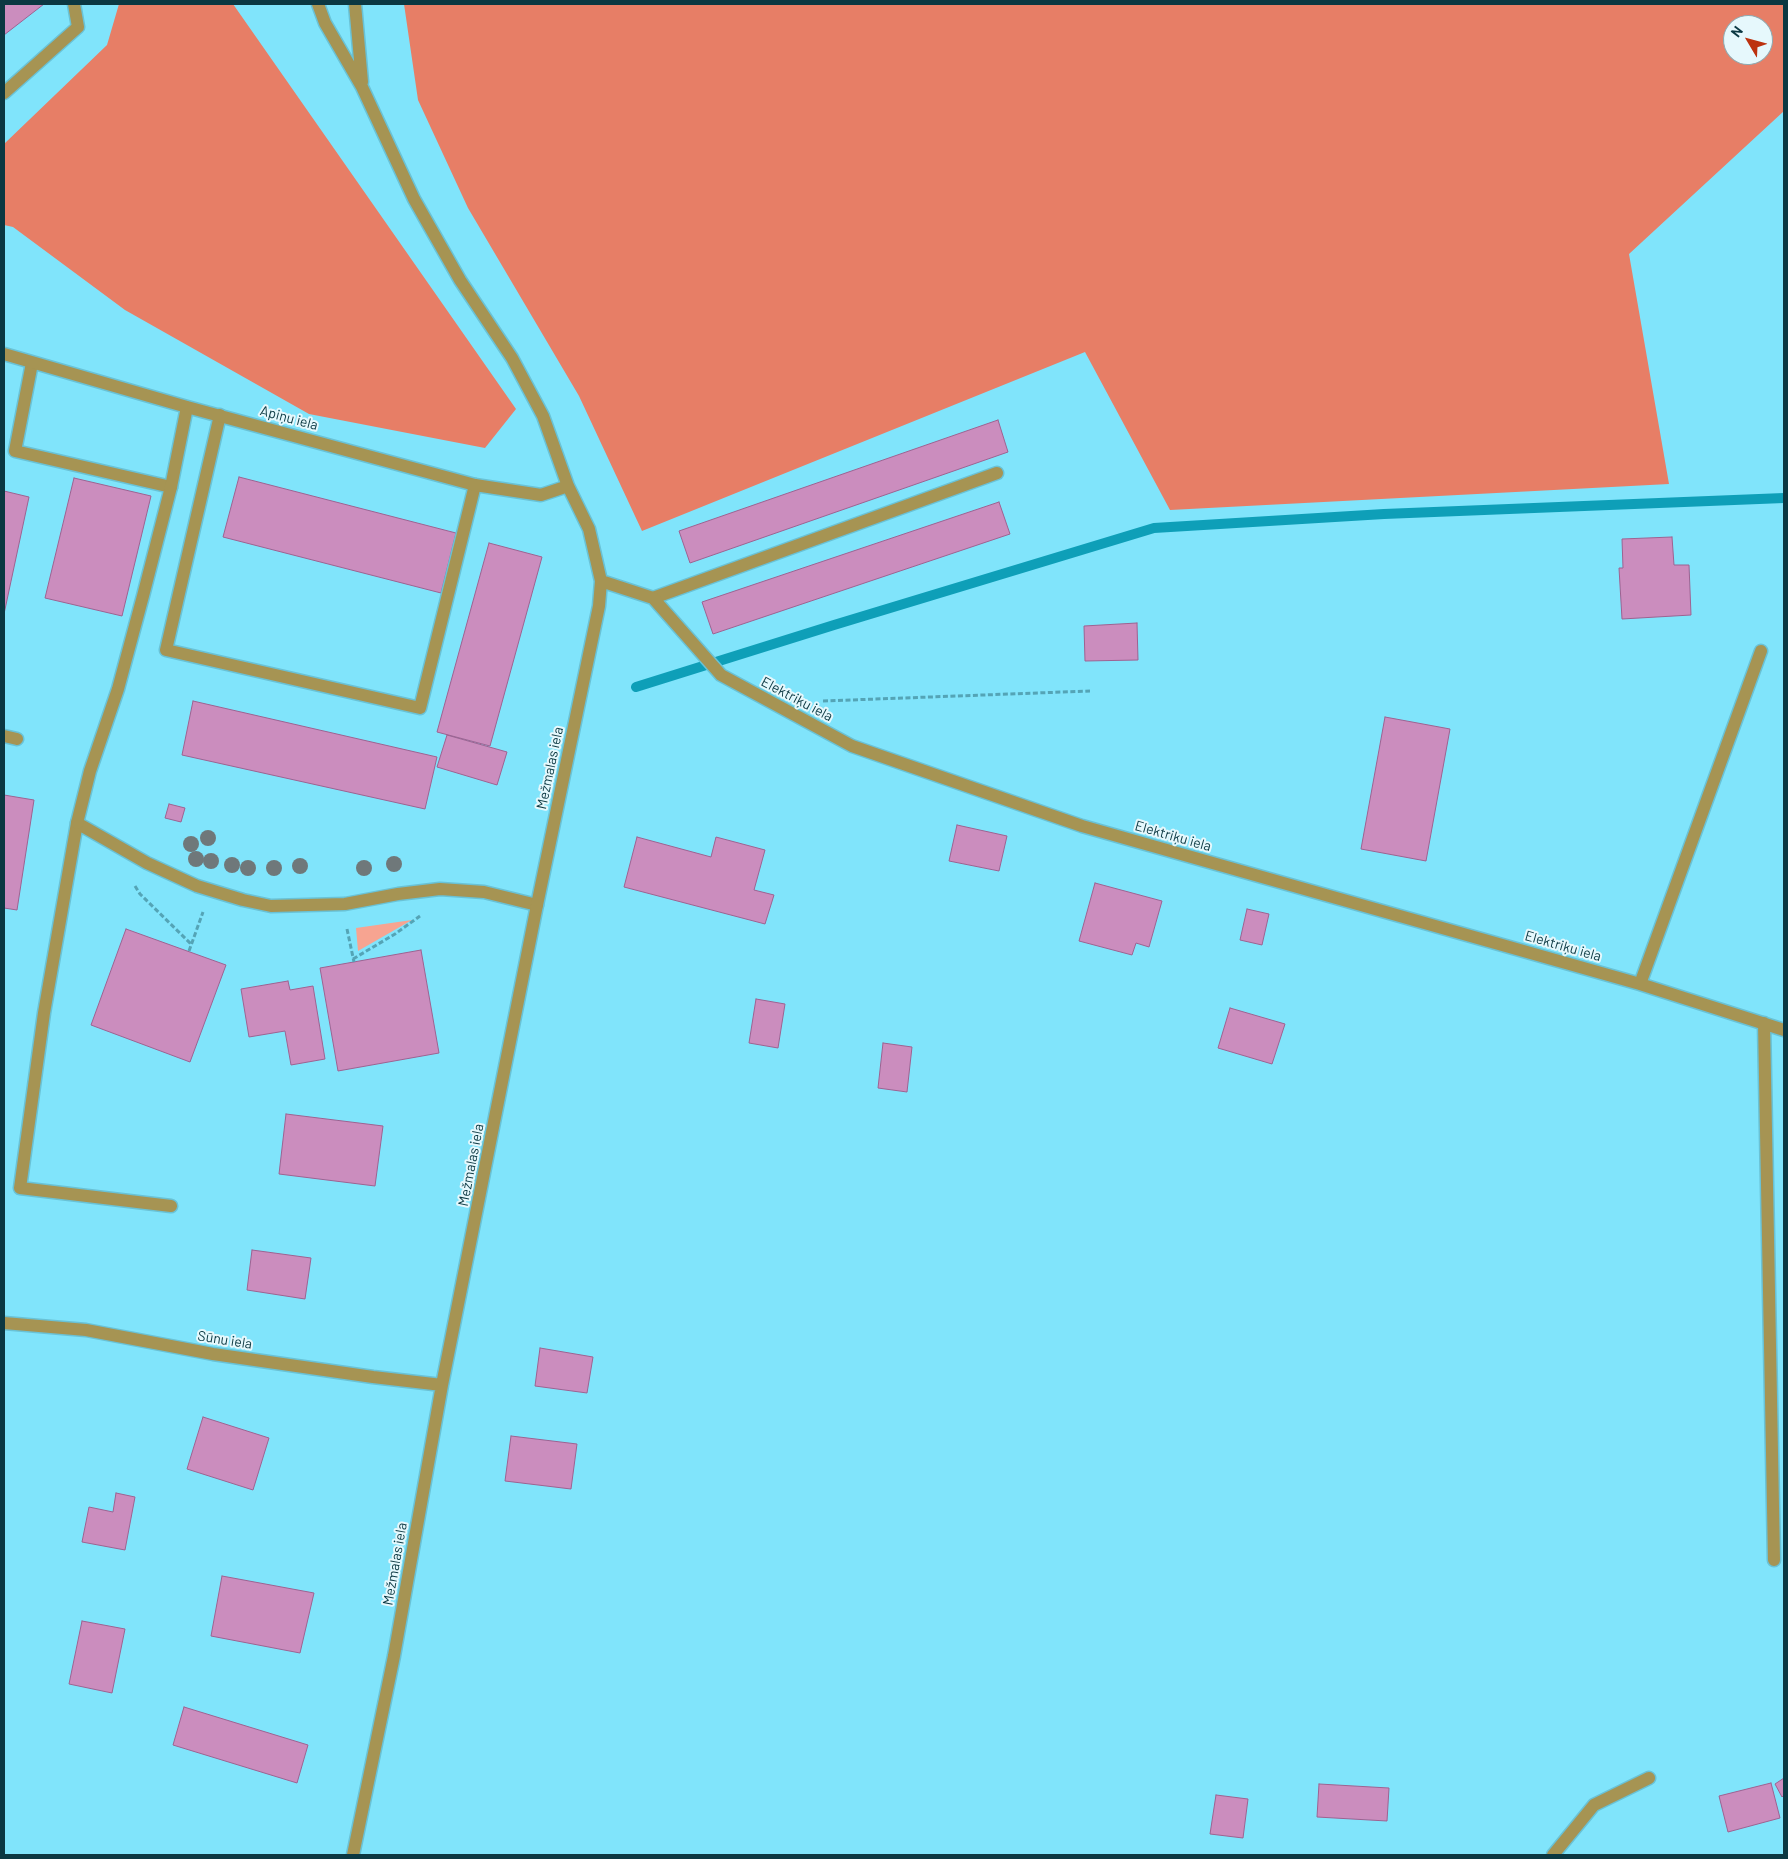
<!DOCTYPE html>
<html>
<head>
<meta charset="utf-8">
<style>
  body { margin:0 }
  #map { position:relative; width:1788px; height:1859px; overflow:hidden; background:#80e4fb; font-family:Barlow,sans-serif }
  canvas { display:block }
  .frame { position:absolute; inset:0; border:5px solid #0b3842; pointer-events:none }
  .north { position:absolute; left:1723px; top:15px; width:50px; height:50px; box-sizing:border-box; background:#e6f8fc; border:1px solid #8eabb2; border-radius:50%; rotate:307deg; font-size:14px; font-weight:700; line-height:20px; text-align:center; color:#0b3842 }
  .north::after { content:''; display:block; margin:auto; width:18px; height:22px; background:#bc320f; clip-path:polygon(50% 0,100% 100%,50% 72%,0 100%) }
</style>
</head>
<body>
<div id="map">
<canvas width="1788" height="1859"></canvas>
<div class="frame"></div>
<div class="north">N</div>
</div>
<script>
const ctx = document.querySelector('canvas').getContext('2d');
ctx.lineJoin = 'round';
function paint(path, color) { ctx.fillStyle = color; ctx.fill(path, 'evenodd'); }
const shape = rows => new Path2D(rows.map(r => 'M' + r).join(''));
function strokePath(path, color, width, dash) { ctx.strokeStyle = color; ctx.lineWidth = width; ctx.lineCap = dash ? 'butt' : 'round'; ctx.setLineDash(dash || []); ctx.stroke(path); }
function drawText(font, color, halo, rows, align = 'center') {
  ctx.font = font + ' Barlow,sans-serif'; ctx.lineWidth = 4; ctx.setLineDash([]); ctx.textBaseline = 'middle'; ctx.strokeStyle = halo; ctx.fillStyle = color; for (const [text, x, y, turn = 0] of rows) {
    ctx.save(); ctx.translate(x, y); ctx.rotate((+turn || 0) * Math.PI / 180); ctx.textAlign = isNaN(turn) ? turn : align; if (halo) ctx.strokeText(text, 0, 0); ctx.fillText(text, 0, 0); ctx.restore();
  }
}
const green = shape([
  [412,920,358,951,356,928]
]);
const forest = shape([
  [119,4,233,4,516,409,485,448,309,414,125,310,13,227,4,225,4,144,107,45],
  [404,4,1784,4,1784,111,1629,254,1669,484,1170,510,1085,352,642,531,579,396,468,208,418,100],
  [1733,25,1763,25,1763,55,1733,55]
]);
const stream = shape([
  [636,687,834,625,1154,528,1384,514,1784,498]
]);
const building = shape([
  [4,4,44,4,4,35,4,4],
  [998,420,1008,452,690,563,679,531,998,420],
  [239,477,456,533,441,593,223,537,239,477],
  [74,478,151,496,122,616,45,598,74,478],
  [4,491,29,497,4,614,4,491],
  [999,502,1010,534,713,634,702,602,999,502],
  [1672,537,1674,565,1689,565,1691,615,1622,619,1619,568,1623,568,1622,539,1672,537],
  [489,543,542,557,490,746,437,732,489,543],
  [1137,623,1138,660,1085,661,1084,626,1137,623],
  [193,701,437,757,425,809,182,755,193,701],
  [1385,717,1450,729,1426,861,1361,849,1385,717],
  [447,735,507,752,497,785,437,767,447,735],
  [4,795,34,800,17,910,4,908,4,795],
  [169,804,185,808,181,822,165,818,169,804],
  [957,825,1007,836,999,871,949,861,957,825],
  [637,837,711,857,716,837,765,850,754,890,774,895,765,924,624,887,637,837],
  [1095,883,1162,901,1149,947,1136,943,1132,955,1079,941,1095,883],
  [1247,909,1269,914,1262,945,1240,940,1247,909],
  [126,929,226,965,190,1062,91,1025,126,929],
  [421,950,439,1053,338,1071,320,968,421,950],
  [288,981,290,990,313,986,325,1059,291,1065,285,1031,249,1037,241,989,288,981],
  [756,999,785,1004,778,1048,749,1043,756,999],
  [1230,1008,1285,1024,1272,1064,1218,1048,1230,1008],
  [883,1043,912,1047,907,1092,878,1088,883,1043],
  [286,1114,383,1126,375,1186,279,1174,286,1114],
  [252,1250,311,1258,305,1299,247,1290,252,1250],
  [540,1348,593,1357,587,1393,535,1386,540,1348],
  [203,1417,269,1438,253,1490,187,1469,203,1417],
  [511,1436,577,1444,571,1489,505,1481,511,1436],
  [116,1493,135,1497,125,1550,82,1542,89,1507,113,1512,116,1493],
  [222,1576,314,1593,300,1653,211,1636,222,1576],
  [82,1621,125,1629,112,1693,69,1684,82,1621],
  [184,1707,308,1745,297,1783,173,1745,184,1707],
  [1784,1778,1784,1795,1782,1797,1775,1784,1784,1778],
  [1771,1783,1780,1818,1728,1832,1719,1796,1771,1783],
  [1319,1784,1389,1788,1387,1821,1317,1817,1319,1784],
  [1216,1795,1248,1799,1243,1838,1210,1834,1216,1795]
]);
const path = shape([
  [823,701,1090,691],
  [135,886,140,894,192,945],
  [347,929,354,962],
  [189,951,203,912],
  [353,959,395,934,420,916]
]);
const lane = shape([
  [4,93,78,27,74,4],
  [32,363,15,451,171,487],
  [220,415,166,650,420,708,475,485],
  [653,598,997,473],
  [4,736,17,739],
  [171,1206,20,1188,44,1013,77,823,147,863,197,886,243,900,271,906,345,904,398,894,440,889,484,892,537,905]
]);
const street = shape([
  [318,4,325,23,362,87,414,199,460,280,512,358,543,416,568,486,589,529,601,581,599,606,537,905,442,1385,394,1656,353,1855],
  [355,4,362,82],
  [4,354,187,407,475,485,541,495,568,486],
  [601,581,653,598,721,675,852,746,1082,826,1640,984,1784,1030],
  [77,823,90,771,118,689,143,596,171,487,187,407],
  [1640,984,1761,651],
  [1764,1023,1774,1560],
  [4,1323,86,1330,213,1354,373,1377,442,1385],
  [1553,1855,1594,1805,1649,1778]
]);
const trees = [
  [208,838],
  [191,844],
  [196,859],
  [211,861],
  [394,864],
  [232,865],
  [300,866],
  [248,868],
  [274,868],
  [364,868]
];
const streetNames = [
  ["Apiņu iela",289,418,15],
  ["Elektriķu iela",797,699,28],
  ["Mežmalas iela",550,768,-78],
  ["Elektriķu iela",1173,836,16],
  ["Elektriķu iela",1563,946,16],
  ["Mežmalas iela",471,1165,-79],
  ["Sūnu iela",225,1340,9],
  ["Mežmalas iela",395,1564,-80]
];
paint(green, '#f7a491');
paint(forest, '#e77e66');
strokePath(stream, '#0e9fb8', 10);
paint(building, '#cb8dbe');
strokePath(building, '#9d6291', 1);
strokePath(lane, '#69c2d6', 15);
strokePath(street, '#69c2d6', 15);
strokePath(path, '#54a4b6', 3, [5, 2.5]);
strokePath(lane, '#a69453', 12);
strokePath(street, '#a69453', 12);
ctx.fillStyle = '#6f787a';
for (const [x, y] of trees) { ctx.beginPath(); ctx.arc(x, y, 8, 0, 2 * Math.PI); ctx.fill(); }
drawText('14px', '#0b3842', '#e6f8fc', streetNames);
</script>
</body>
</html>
